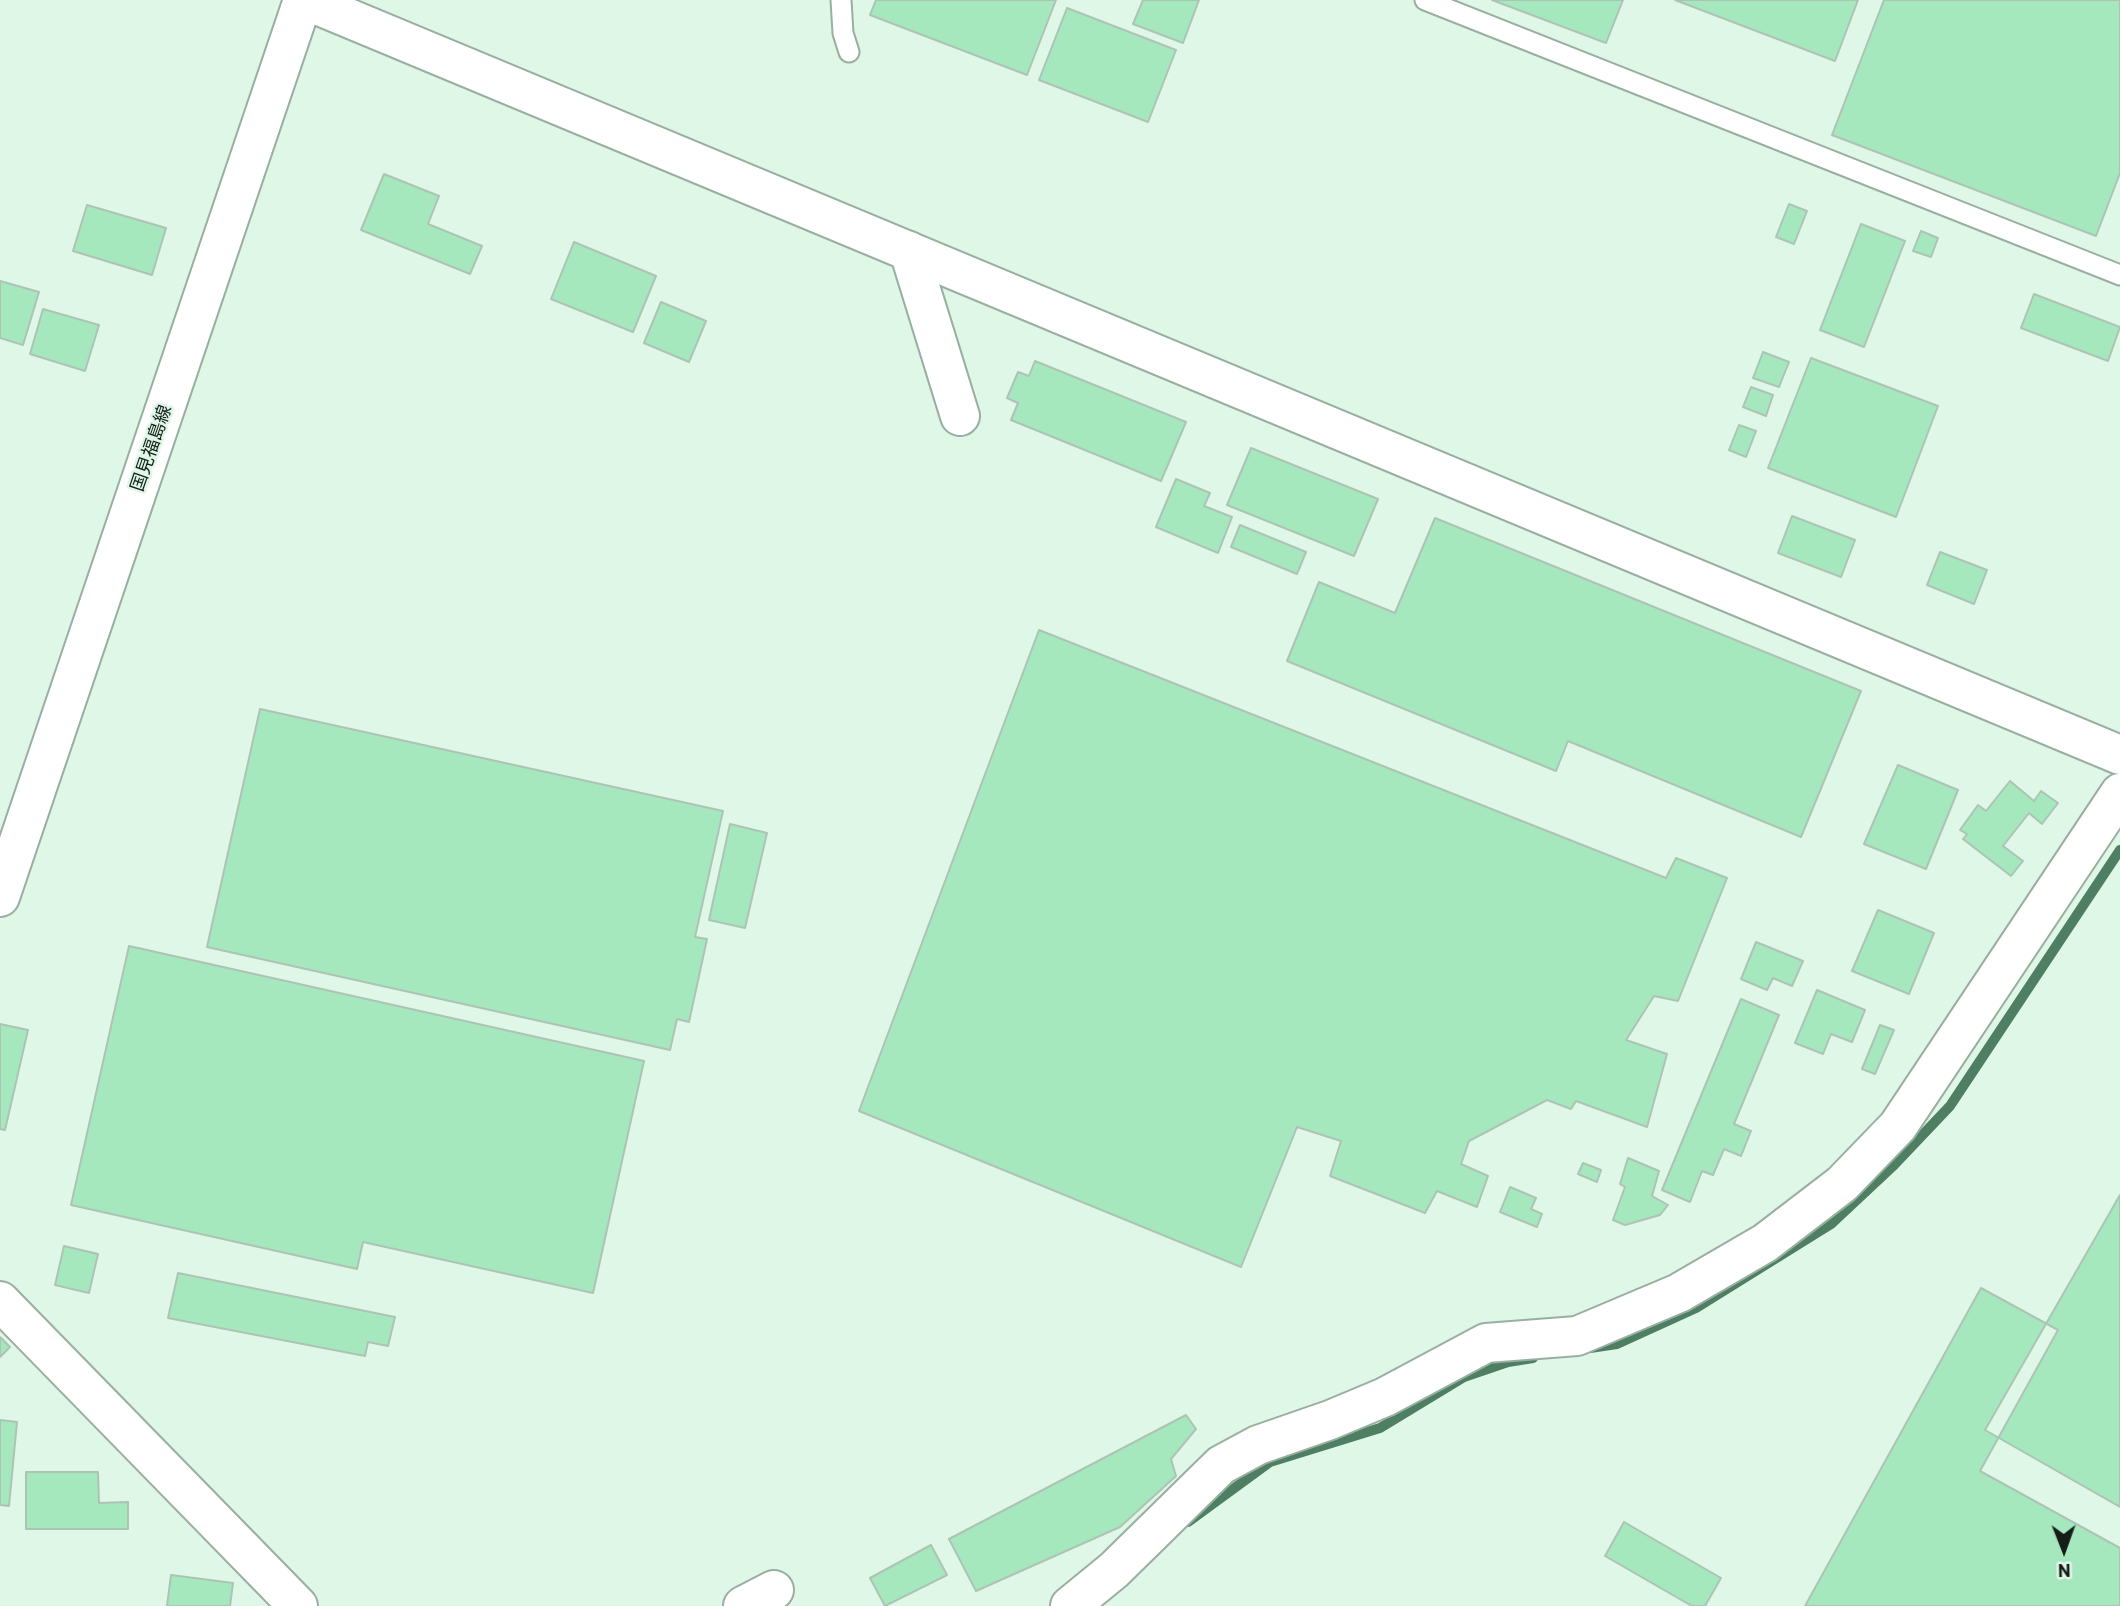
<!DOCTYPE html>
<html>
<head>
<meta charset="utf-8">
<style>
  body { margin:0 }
  #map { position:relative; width:2120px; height:1606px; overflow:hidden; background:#dff7e7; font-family:Barlow,sans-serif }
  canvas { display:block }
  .north { position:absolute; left:2029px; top:1515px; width:70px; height:70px; -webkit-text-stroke:5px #dff7e7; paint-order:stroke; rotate:179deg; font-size:19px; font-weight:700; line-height:28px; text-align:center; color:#151d18 }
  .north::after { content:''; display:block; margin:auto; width:24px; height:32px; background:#151d18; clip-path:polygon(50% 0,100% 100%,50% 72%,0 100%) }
</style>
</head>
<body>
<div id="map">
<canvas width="2120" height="1606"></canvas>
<div class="north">N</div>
</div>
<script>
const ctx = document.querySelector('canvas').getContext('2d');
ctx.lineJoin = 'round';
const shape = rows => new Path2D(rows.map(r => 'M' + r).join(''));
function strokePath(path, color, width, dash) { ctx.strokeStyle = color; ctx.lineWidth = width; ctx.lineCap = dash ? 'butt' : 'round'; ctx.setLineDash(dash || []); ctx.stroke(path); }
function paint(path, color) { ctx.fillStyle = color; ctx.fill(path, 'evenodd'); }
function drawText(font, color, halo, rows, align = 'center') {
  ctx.font = font + ' Barlow,"Noto Sans JP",sans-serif'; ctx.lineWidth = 5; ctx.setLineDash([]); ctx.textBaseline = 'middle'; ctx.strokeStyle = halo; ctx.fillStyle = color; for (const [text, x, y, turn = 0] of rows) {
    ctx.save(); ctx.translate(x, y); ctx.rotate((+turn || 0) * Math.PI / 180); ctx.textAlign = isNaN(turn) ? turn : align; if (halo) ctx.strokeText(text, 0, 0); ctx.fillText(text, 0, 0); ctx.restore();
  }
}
const stream = shape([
  [1590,1348,1617,1344,1696,1308,1831,1224,1894,1165,1950,1106,2120,850],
  [1188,1522,1270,1462,1380,1428,1464,1377,1508,1362,1533,1358]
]);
const building = shape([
  [876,0,1056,0,1027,75,870,15,876,0],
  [1143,0,1199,0,1183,43,1133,24,1143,0],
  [1492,0,1623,0,1606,43,1492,0],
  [1675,0,1858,0,1835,61,1675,0],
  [1884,0,2120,0,2120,173,2096,236,1832,135,1884,0],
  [1067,8,1176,50,1148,122,1039,80,1067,8],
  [384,174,439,196,428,224,482,246,470,274,361,230,384,174],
  [1789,204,1807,211,1794,244,1776,237,1789,204],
  [87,205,166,228,152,275,73,251,87,205],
  [1861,224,1905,241,1864,347,1820,330,1861,224],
  [1921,231,1938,238,1931,257,1913,251,1921,231],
  [574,242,656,276,633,332,551,299,574,242],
  [0,281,39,292,23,345,0,338,0,281],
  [2034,294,2120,327,2108,361,2021,328,2034,294],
  [661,302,706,321,689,362,644,343,661,302],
  [43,309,99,325,85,371,30,354,43,309],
  [1763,352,1789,362,1779,387,1753,378,1763,352],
  [1811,358,1938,406,1896,517,1768,468,1811,358],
  [1035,361,1186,422,1161,481,1011,420,1018,403,1007,398,1018,372,1029,376,1035,361],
  [1751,387,1773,395,1766,416,1743,407,1751,387],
  [1739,425,1756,431,1746,457,1729,450,1739,425],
  [1251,448,1378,499,1354,556,1227,505,1251,448],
  [1176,479,1210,493,1204,506,1232,517,1218,553,1156,527,1176,479],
  [1792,516,1855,540,1841,577,1778,553,1792,516],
  [1435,518,1861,691,1801,837,1568,741,1556,771,1287,661,1319,582,1395,613,1435,518],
  [1240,525,1306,552,1297,574,1231,547,1240,525],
  [1940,552,1987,570,1974,604,1927,585,1940,552],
  [1039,630,1666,878,1676,858,1727,878,1678,1001,1654,996,1626,1040,1667,1054,1647,1127,1576,1101,1571,1109,1547,1100,1469,1141,1461,1164,1488,1176,1477,1207,1437,1191,1425,1213,1330,1176,1341,1141,1297,1127,1241,1267,859,1111,1039,630],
  [260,709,723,811,695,937,707,939,689,1022,677,1019,670,1050,207,947,260,709],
  [1898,765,1958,790,1926,869,1864,844,1898,765],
  [2010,781,2034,801,2041,791,2058,803,2042,824,2029,813,2003,846,2023,861,2011,876,1963,839,1967,834,1960,830,1978,805,1986,811,2010,781],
  [730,824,767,833,745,928,709,920,730,824],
  [1878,910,1934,933,1909,994,1852,971,1878,910],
  [1756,942,1803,961,1792,986,1773,978,1767,990,1741,979,1756,942],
  [129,946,644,1061,593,1293,363,1242,357,1269,71,1205,129,946],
  [1817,990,1865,1010,1852,1042,1831,1034,1823,1054,1795,1043,1817,990],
  [1741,999,1779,1015,1734,1124,1751,1131,1741,1156,1724,1149,1713,1175,1702,1171,1690,1202,1662,1190,1741,999],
  [0,1024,28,1030,5,1130,0,1129,0,1024],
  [1880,1025,1894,1030,1875,1074,1862,1069,1880,1025],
  [1628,1158,1659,1171,1652,1196,1668,1205,1660,1215,1625,1225,1613,1220,1625,1187,1620,1184,1628,1158],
  [1583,1163,1601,1170,1597,1182,1578,1174,1583,1163],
  [1510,1187,1536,1198,1531,1209,1542,1214,1537,1227,1500,1212,1510,1187],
  [2120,1195,2120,1507,1985,1430,2120,1195],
  [64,1246,98,1254,89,1293,55,1285,64,1246],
  [178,1273,395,1317,388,1346,368,1342,365,1356,168,1318,178,1273],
  [1981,1288,2058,1330,1980,1471,2120,1548,2120,1606,1805,1606,1981,1288],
  [0,1337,10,1347,0,1357,0,1337],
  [1186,1415,1196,1429,1171,1459,1176,1476,1120,1527,976,1591,949,1539,1186,1415],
  [0,1420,17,1422,9,1506,0,1505,0,1420],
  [26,1472,98,1472,99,1503,128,1502,128,1529,26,1529,26,1472],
  [1624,1522,1721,1578,1705,1606,1692,1606,1605,1556,1624,1522],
  [931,1545,947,1575,885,1606,870,1578,931,1545],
  [171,1575,233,1583,230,1606,167,1606,171,1575]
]);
const service = shape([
  [841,0,843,33,849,52],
  [1425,0,2120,275]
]);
const minor = shape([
  [909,251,960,416],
  [0,1301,298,1606],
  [743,1606,774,1590],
  [1070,1606,1114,1570,1221,1465,1258,1445,1330,1420,1385,1397,1486,1343,1577,1336,1679,1293,1765,1243,1842,1184,1898,1126,2120,793]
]);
const tertiary = shape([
  [305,0,2120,755]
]);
const secondary = shape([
  [0,897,303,0]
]);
const streetNames = [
  ["国見福島線",151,448,-71]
];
strokePath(stream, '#4f7f62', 10);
paint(building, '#a5e8be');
strokePath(building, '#adc4b5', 2);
strokePath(service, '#99afa1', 23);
strokePath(minor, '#99afa1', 42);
strokePath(tertiary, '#99afa1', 42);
strokePath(secondary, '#99afa1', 42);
strokePath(service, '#fff', 19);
strokePath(minor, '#fff', 38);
strokePath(tertiary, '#fff', 38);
strokePath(secondary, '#fff', 38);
drawText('18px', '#151d18', '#dff7e7', streetNames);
</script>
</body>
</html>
